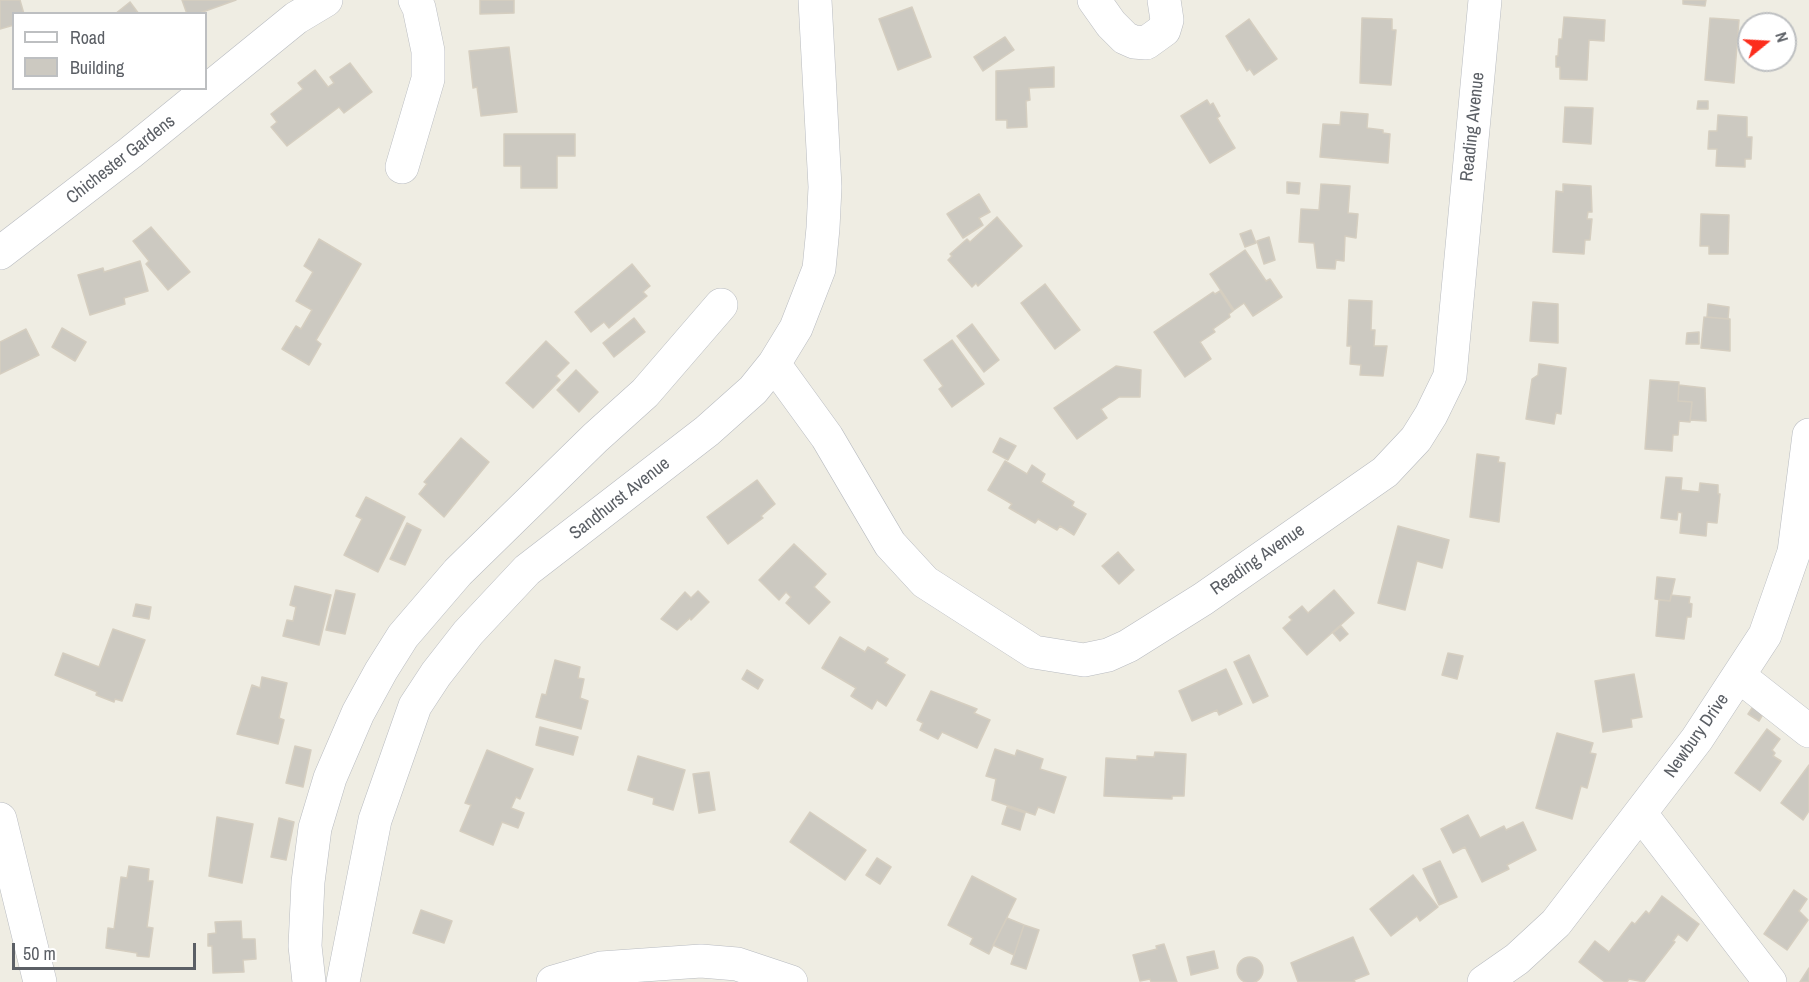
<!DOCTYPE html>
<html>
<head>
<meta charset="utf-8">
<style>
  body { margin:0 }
  #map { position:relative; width:1809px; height:982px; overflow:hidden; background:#efede3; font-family:"Archivo Narrow",sans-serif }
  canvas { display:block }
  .legend { position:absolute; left:12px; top:12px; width:195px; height:78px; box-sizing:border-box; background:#fff; border:2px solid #bdbfc1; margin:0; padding:8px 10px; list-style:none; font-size:18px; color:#5b5f65 }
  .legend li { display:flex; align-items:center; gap:12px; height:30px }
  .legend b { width:30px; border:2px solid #bdbfc1 }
  .north { position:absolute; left:1737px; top:12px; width:60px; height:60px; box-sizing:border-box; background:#fff; border:2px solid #bdbfc1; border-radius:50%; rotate:72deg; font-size:16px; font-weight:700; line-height:24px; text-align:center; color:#5b5f65 }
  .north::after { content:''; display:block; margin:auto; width:21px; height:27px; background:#fc2d1c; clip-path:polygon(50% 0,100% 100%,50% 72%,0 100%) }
  .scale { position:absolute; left:12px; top:943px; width:184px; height:27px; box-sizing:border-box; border:3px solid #5b5f65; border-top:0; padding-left:8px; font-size:18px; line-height:21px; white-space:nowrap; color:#5b5f65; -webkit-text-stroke:4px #fff; paint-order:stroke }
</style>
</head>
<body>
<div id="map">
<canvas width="1809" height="982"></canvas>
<ul class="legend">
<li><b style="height:8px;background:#fff"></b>Road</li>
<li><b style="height:16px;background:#ccc9c1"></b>Building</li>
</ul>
<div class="north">N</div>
<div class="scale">50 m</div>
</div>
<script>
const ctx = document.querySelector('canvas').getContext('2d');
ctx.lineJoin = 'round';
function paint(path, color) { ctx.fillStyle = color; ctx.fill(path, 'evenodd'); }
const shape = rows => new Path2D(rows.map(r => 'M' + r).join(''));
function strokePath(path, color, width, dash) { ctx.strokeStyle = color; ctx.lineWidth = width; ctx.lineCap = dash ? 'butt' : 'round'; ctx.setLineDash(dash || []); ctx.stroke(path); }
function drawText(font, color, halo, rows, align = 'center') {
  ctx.font = font + ' "Archivo Narrow",sans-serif'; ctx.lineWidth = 5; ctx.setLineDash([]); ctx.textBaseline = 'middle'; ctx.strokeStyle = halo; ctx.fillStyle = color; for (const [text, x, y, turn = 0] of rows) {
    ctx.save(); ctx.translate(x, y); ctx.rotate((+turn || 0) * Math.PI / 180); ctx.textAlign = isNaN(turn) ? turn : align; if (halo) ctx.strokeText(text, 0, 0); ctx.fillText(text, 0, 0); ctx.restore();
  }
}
const building = shape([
  [0,0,20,0,24,14,14,14,14,25,0,29,0,0],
  [182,0,236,0,197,14,187,14,182,0],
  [480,0,514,0,514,13,480,14,480,0],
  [1683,0,1706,0,1705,6,1683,4,1683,0],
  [130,2,139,14,115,14,130,2],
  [912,7,931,57,898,70,879,19,912,7],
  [1564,17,1605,20,1604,41,1589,40,1587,80,1560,79,1560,67,1556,67,1556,56,1558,56,1559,39,1562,39,1564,17],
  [1362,18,1392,19,1392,30,1396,30,1391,85,1360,83,1362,18],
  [1710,18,1739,20,1734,83,1705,80,1710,18],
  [1249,19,1277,59,1254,75,1250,69,1247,71,1226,36,1249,19],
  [1005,37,1014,50,983,71,974,57,1005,37],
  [509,47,517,112,481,116,477,87,473,88,469,51,509,47],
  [350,63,372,92,344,113,339,107,287,146,271,127,277,122,271,114,303,89,298,83,315,70,328,87,334,83,330,77,350,63],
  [1054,67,1054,87,1029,88,1030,100,1026,101,1027,127,1007,128,1007,120,996,120,996,71,1054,67],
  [1207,100,1210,105,1213,103,1220,116,1217,118,1235,148,1210,163,1181,116,1207,100],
  [1698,101,1708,101,1708,109,1697,109,1698,101],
  [1565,107,1593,108,1591,144,1563,142,1565,107],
  [1341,112,1368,114,1367,128,1383,130,1383,133,1390,134,1388,163,1320,157,1323,124,1340,125,1341,112],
  [1718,115,1747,117,1747,137,1752,137,1751,159,1745,159,1745,167,1716,166,1717,149,1708,149,1709,131,1717,131,1718,115],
  [504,134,575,134,575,156,557,156,557,188,521,188,521,166,504,166,504,134],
  [1287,182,1300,183,1299,194,1287,193,1287,182],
  [1321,184,1350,186,1348,213,1358,214,1356,238,1345,236,1344,261,1336,260,1335,269,1317,268,1314,243,1299,242,1301,209,1319,210,1321,184],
  [1563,184,1591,186,1592,212,1588,212,1587,219,1592,219,1590,240,1585,240,1584,254,1553,252,1556,191,1563,192,1563,184],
  [979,194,990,212,979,218,983,225,963,238,947,214,979,194],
  [1701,214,1729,215,1728,254,1709,254,1709,246,1700,246,1701,214],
  [997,217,1022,246,978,286,976,283,972,287,948,260,952,256,950,254,967,239,970,242,997,217],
  [151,227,190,272,168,290,146,264,149,261,133,241,151,227],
  [1251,230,1256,243,1245,247,1240,234,1251,230],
  [1269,237,1275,260,1264,264,1257,241,1269,237],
  [319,239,361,264,316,340,321,344,309,365,282,349,296,326,301,329,312,310,296,301,313,272,304,266,319,239],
  [1245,250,1266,281,1270,279,1282,297,1253,316,1244,303,1234,310,1210,274,1245,250],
  [140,261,148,291,124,298,125,304,90,315,78,275,103,268,104,272,140,261],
  [632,264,650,286,643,292,647,296,609,328,604,322,591,332,575,312,632,264],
  [1045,284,1080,330,1055,349,1021,303,1045,284],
  [1220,291,1233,311,1229,314,1230,317,1213,329,1215,332,1200,342,1211,359,1185,377,1154,332,1213,292,1215,294,1220,291],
  [1349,300,1372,301,1371,330,1375,330,1374,346,1387,346,1383,376,1360,375,1361,365,1350,364,1351,346,1347,346,1349,300],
  [1533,302,1558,304,1558,343,1530,341,1533,302],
  [1708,304,1729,307,1728,319,1707,317,1708,304],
  [1704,317,1730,319,1730,351,1701,348,1704,317],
  [634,318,645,332,614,357,603,343,634,318],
  [972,324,999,360,984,372,957,336,972,324],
  [62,328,86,342,75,361,52,347,62,328],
  [26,329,39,355,0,374,0,342,26,329],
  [1699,332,1699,344,1686,344,1687,333,1699,332],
  [952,340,984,384,952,407,939,389,943,386,924,360,952,340],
  [546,341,569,363,556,376,560,380,533,408,506,383,546,341],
  [1539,364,1566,368,1561,414,1556,413,1554,424,1526,419,1532,379,1538,375,1539,364],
  [1116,366,1141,370,1140,397,1119,397,1101,409,1107,418,1077,439,1054,408,1116,366],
  [576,370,598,392,579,412,557,390,576,370],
  [1650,380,1679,382,1678,401,1692,402,1690,422,1679,421,1678,435,1673,435,1672,451,1645,449,1650,380],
  [1679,385,1705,388,1706,421,1690,420,1692,402,1678,401,1679,385],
  [461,438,489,462,444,517,419,494,427,484,424,482,461,438],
  [1000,438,1016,446,1008,460,993,452,1000,438],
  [1477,454,1499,457,1498,462,1505,463,1499,522,1470,517,1477,454],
  [1005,461,1027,474,1032,465,1045,474,1041,482,1074,502,1072,506,1086,514,1074,535,1060,526,1057,530,1038,519,1035,523,1009,508,1012,504,988,490,1005,461],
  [1666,477,1682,478,1681,490,1699,492,1700,483,1718,485,1718,494,1720,494,1717,523,1707,522,1706,536,1680,533,1682,513,1678,512,1677,520,1661,518,1666,477],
  [757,480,775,504,761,516,763,518,728,544,707,517,757,480],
  [366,497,405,517,378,572,344,555,362,519,356,516,366,497],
  [407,523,421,530,405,565,390,559,407,523],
  [1398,526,1449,540,1442,568,1417,561,1405,610,1378,603,1398,526],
  [794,544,826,574,814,587,830,602,809,624,786,603,791,597,786,592,779,600,759,580,794,544],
  [1118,552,1134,570,1119,584,1102,566,1118,552],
  [1657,577,1675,579,1670,601,1655,599,1657,577],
  [295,586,331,595,319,645,283,636,287,620,293,621,296,607,290,605,295,586],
  [336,590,355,594,345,634,326,630,336,590],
  [1334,590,1354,613,1307,655,1283,628,1292,620,1289,617,1302,606,1308,613,1334,590],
  [698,591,709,602,691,620,690,618,677,630,661,619,685,592,691,598,698,591],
  [1671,595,1690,597,1689,603,1692,604,1691,617,1687,617,1684,639,1656,636,1659,600,1670,601,1671,595],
  [136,604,151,607,149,619,133,616,136,604],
  [1341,626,1348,634,1340,641,1333,633,1341,626],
  [113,629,145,640,122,701,115,699,114,702,96,695,97,692,55,675,63,653,99,667,113,629],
  [840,637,865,652,868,647,888,659,885,663,905,675,886,706,877,700,872,709,851,696,856,688,822,668,840,637],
  [1448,653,1463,656,1457,679,1442,675,1448,653],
  [1249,655,1268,696,1253,703,1234,662,1249,655],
  [555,660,580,667,578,678,584,679,580,698,588,701,581,729,536,717,542,694,546,695,555,660],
  [1226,669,1242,704,1219,715,1217,710,1192,721,1179,691,1226,669],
  [747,670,763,680,758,689,742,679,747,670],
  [1634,674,1642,717,1631,719,1632,727,1603,732,1595,681,1634,674],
  [262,677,287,683,279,718,284,720,278,744,237,734,252,685,260,688,262,677],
  [931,691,977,709,974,713,990,720,977,748,942,732,938,739,920,730,923,723,917,720,931,691],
  [1756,702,1766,709,1759,721,1748,714,1756,702],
  [540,727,578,737,573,755,536,745,540,727],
  [1767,729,1780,739,1772,750,1775,753,1773,756,1781,761,1760,791,1735,773,1767,729],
  [1557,733,1593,743,1590,753,1596,754,1587,788,1581,786,1572,819,1536,808,1557,733],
  [295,746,311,750,303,787,286,783,295,746],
  [995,749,1015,756,1017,750,1043,759,1040,769,1066,777,1054,813,1038,807,1035,815,992,800,996,779,986,776,995,749],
  [487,750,533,769,520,799,516,797,511,808,524,813,518,828,502,822,493,845,460,831,471,805,465,803,487,750],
  [1155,752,1186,754,1184,796,1172,796,1172,799,1104,796,1106,758,1137,760,1137,756,1154,757,1155,752],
  [638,756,685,770,673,810,653,804,654,798,628,790,638,756],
  [1809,765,1809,811,1803,820,1781,803,1809,765],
  [709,772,715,810,699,813,693,774,709,772],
  [1007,807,1025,813,1020,830,1002,824,1007,807],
  [810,812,866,850,845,880,790,842,810,812],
  [1468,815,1480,838,1504,826,1506,830,1523,822,1536,850,1507,865,1509,869,1482,882,1465,847,1453,853,1441,829,1468,815],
  [217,817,253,824,242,883,209,876,217,817],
  [279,818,294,822,286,860,271,857,279,818],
  [877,858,891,867,880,884,866,875,877,858],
  [1440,861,1457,897,1439,905,1423,869,1440,861],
  [129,866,149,869,148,881,153,881,147,927,153,928,149,957,137,956,137,953,106,948,108,928,114,929,121,877,127,878,129,866],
  [1413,875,1438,907,1420,921,1417,916,1391,936,1370,909,1413,875],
  [972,876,1016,899,989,954,970,944,973,938,948,925,972,876],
  [1794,890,1807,899,1799,911,1808,920,1787,950,1764,934,1794,890],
  [1662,896,1699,924,1687,941,1678,934,1673,941,1675,942,1644,982,1629,979,1627,982,1605,982,1579,962,1595,941,1609,952,1632,922,1635,924,1646,911,1649,914,1662,896],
  [421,910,452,921,444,943,413,933,421,910],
  [1007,918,1024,925,1014,955,993,945,1007,918],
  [241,921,242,939,255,939,256,959,243,960,244,972,213,973,212,946,208,946,208,934,216,933,215,922,241,921],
  [1024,925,1039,930,1026,969,1011,964,1024,925],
  [1353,937,1369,974,1354,980,1355,982,1298,982,1291,963,1353,937],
  [1164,944,1177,982,1151,982,1150,979,1140,981,1133,955,1157,949,1156,946,1164,944],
  [1214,951,1218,968,1191,975,1187,957,1214,951],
  '1237 970a13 13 0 1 1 26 0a13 13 0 1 1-26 0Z',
  [1809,968,1809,982,1800,982,1809,968]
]);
const minor = shape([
  [1094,0,1111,24,1125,38,1134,42,1146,43,1164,30,1167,20,1164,0],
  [402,167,428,79,428,51,419,8,415,0],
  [0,253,130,153,296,18,326,0],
  [774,364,827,437,890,544,925,582,1034,652,1084,660,1108,655,1128,646,1203,599,1385,472,1416,439,1431,415,1450,376,1485,0],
  [1739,676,1809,731],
  [1641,814,1770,982],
  [0,819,40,982],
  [309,982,305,946,308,882,315,828,330,778,358,713,381,671,403,636,458,572,595,438,645,393,721,305],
  [343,982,375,820,415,706,436,674,468,633,527,570,707,431,753,390,774,364,796,328,819,269,823,228,825,187,815,0],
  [553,982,601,968,701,961,737,964,791,982],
  [1484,982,1517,959,1556,923,1697,739,1765,635,1794,552,1809,435]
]);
const streetNames = [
  ["Reading Avenue",1473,127,-84],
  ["Chichester Gardens",121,160,-38],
  ["Sandhurst Avenue",620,499,-38],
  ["Reading Avenue",1258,560,-35],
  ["Newbury Drive",1697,736,-55]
];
paint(building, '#ccc9c1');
strokePath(building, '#d5cec0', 1.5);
strokePath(minor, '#b8bbc0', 34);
strokePath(minor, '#fff', 33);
drawText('18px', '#5b5f65', '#fff', streetNames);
</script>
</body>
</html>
